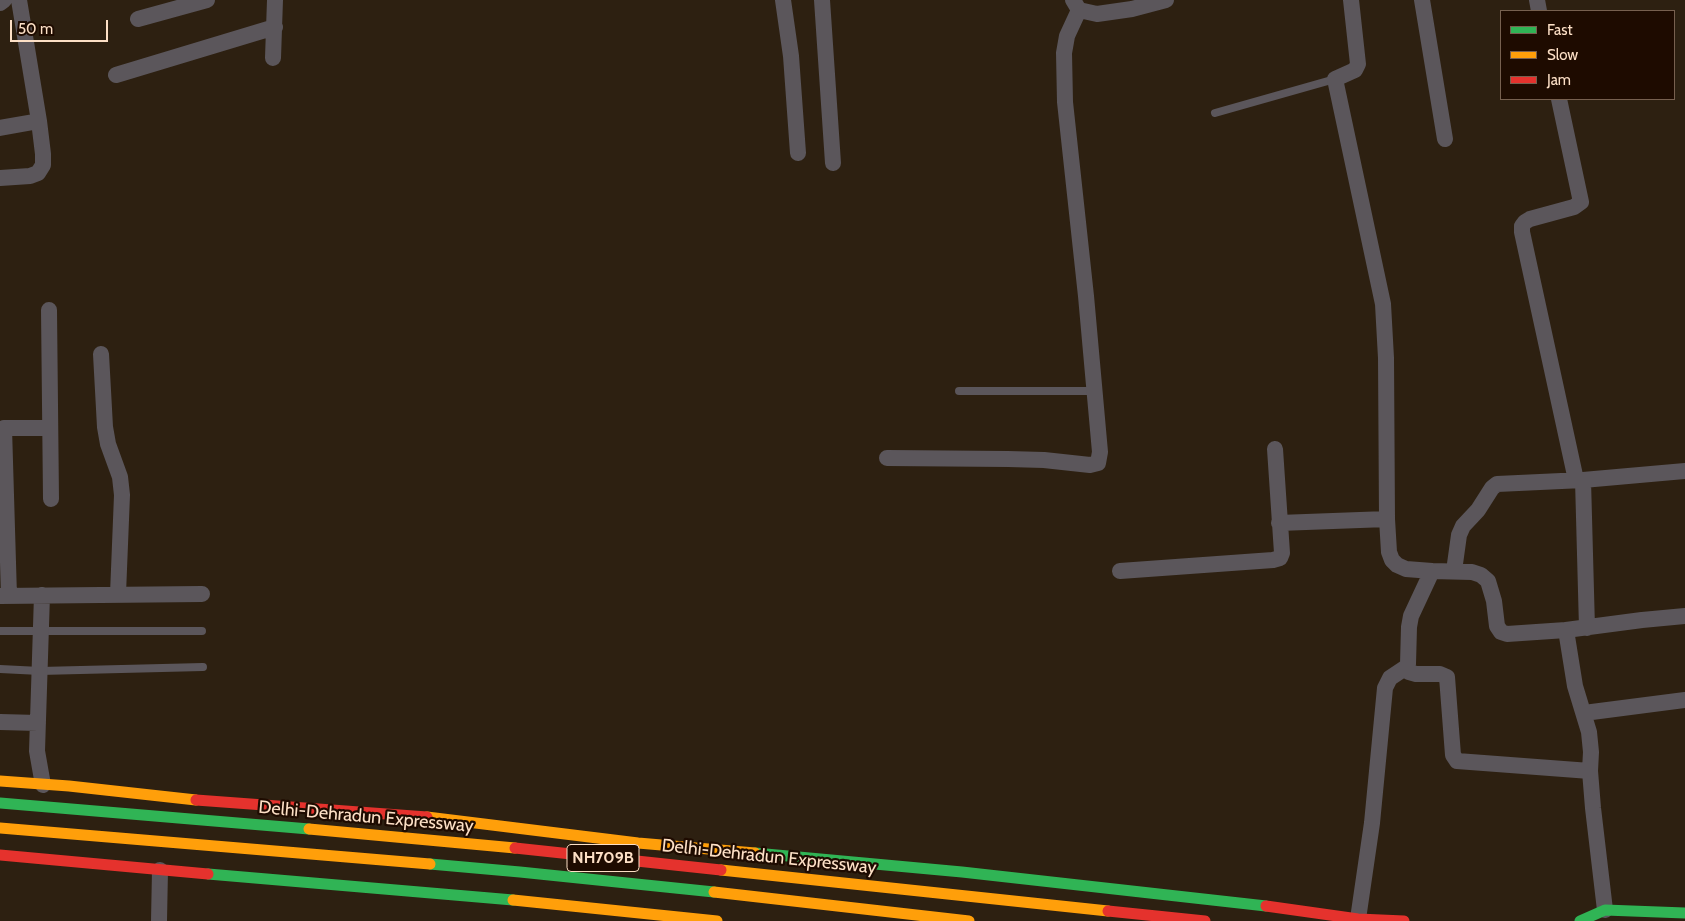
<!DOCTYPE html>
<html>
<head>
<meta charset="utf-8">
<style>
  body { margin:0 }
  #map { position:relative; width:1685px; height:921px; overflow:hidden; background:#2d2011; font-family:Cabin,sans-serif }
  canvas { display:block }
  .legend { position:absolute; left:1500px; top:10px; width:175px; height:90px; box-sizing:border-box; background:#1e0b00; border:1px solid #77604f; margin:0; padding:6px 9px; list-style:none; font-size:15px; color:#fde0c6 }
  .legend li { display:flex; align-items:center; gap:10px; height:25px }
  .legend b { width:25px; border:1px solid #77604f }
  .scale { position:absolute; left:10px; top:20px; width:98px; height:22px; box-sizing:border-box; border:2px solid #fde0c6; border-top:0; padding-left:6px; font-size:15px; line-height:18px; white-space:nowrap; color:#fde0c6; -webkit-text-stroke:4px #1e0b00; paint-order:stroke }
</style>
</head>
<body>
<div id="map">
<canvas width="1685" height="921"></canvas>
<ul class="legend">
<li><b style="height:6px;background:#30b455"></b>Fast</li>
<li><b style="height:6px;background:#ff9f0a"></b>Slow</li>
<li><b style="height:6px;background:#e5322d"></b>Jam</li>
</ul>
<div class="scale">50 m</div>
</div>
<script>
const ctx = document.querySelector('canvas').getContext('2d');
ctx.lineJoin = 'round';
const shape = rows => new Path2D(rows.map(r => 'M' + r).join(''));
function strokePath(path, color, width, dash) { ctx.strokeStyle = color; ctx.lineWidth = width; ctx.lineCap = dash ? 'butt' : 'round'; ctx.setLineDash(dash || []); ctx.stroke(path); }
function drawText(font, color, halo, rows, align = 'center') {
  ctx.font = font + ' Cabin,sans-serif'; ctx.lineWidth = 4.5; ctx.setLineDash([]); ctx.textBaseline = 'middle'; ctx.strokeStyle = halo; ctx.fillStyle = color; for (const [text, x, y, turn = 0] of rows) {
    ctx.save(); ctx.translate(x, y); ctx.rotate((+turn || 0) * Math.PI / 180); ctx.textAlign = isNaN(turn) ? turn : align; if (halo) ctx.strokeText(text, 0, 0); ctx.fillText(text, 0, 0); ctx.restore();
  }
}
const lane = shape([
  [1215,113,1335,79],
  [959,391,1094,391],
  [0,631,202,631],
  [0,669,40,671,203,667]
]);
const street = shape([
  [783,0,791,56,798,153],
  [822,0,833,163],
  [1073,0,1079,10,1097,14,1132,9,1166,0],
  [1351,0,1358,64,1355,70,1335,79,1383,304,1386,358,1387,519,1389,552,1392,560,1397,565,1406,569,1432,571,1411,616,1409,627,1408,664,1405,668,1390,678,1385,688,1372,823,1358,919],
  [1422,0,1445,139],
  [1537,0,1539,11],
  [0,3,4,0],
  [138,19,207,0],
  [273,58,275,0],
  [116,75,275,27],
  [1559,99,1581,202,1574,207,1530,219,1525,222,1522,226,1522,232,1576,480],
  [0,128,39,121],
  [0,178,30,176,38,173,43,165,43,154,39,121,19,0],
  [49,310,51,499],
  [101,354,105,427,108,444,120,477,122,495,118,594],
  [887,458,1008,459,1044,460,1090,465,1098,463,1100,452,1086,296,1065,102,1064,53,1067,36,1079,10],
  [1583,480,1587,628],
  [1279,523,1387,519],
  [1120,571,1273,560,1280,558,1282,553,1275,449],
  [1432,571,1472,572,1481,575,1488,581,1494,601,1497,626,1501,632,1507,634,1566,630,1642,620,1685,616],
  [1454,571,1459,535,1463,526,1478,510,1492,488,1497,484,1583,480,1685,471],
  [42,595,37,751,43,785],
  [0,596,202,594],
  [9,596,4,428,50,428],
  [1566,630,1575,686,1589,732,1591,752,1590,771,1593,808,1605,910],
  [1405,668,1409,672,1416,674,1440,674,1447,677,1453,755,1457,761,1590,771],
  [1584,713,1685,700],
  [0,722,38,723],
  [159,921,160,870]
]);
const fast = shape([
  [0,803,309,829],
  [755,853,962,872,1266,906],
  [430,864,520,872,714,892],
  [208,874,513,900],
  [1580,921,1605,910,1685,913]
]);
const slow = shape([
  [0,781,69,786,196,800],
  [427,817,638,843,755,853],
  [0,828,430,864],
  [309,829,515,848],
  [721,870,1108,911],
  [714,892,969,921],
  [513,900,717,921]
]);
const jam = shape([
  [196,800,427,817],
  [515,848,721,870],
  [0,855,208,874],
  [1266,906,1358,919,1404,921],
  [1108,911,1205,921]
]);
const shields = [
  [603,858,72]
];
const shieldNames = [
  ["NH709B",603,858]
];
const streetNames = [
  ["Delhi-Dehradun Expressway",366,817,5],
  ["Delhi-Dehradun Expressway",769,857,6]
];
strokePath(lane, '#5b565b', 8);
strokePath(street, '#5b565b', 16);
strokePath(fast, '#30b455', 11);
strokePath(slow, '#ff9f0a', 11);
strokePath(jam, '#e5322d', 11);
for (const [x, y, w] of shields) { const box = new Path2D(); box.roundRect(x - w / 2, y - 13.5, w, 27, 4); ctx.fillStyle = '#1e0b00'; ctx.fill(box); strokePath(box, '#fde0c6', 1); }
drawText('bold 16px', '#fde0c6', null, shieldNames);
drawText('18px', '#fde0c6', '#1e0b00', streetNames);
</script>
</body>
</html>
